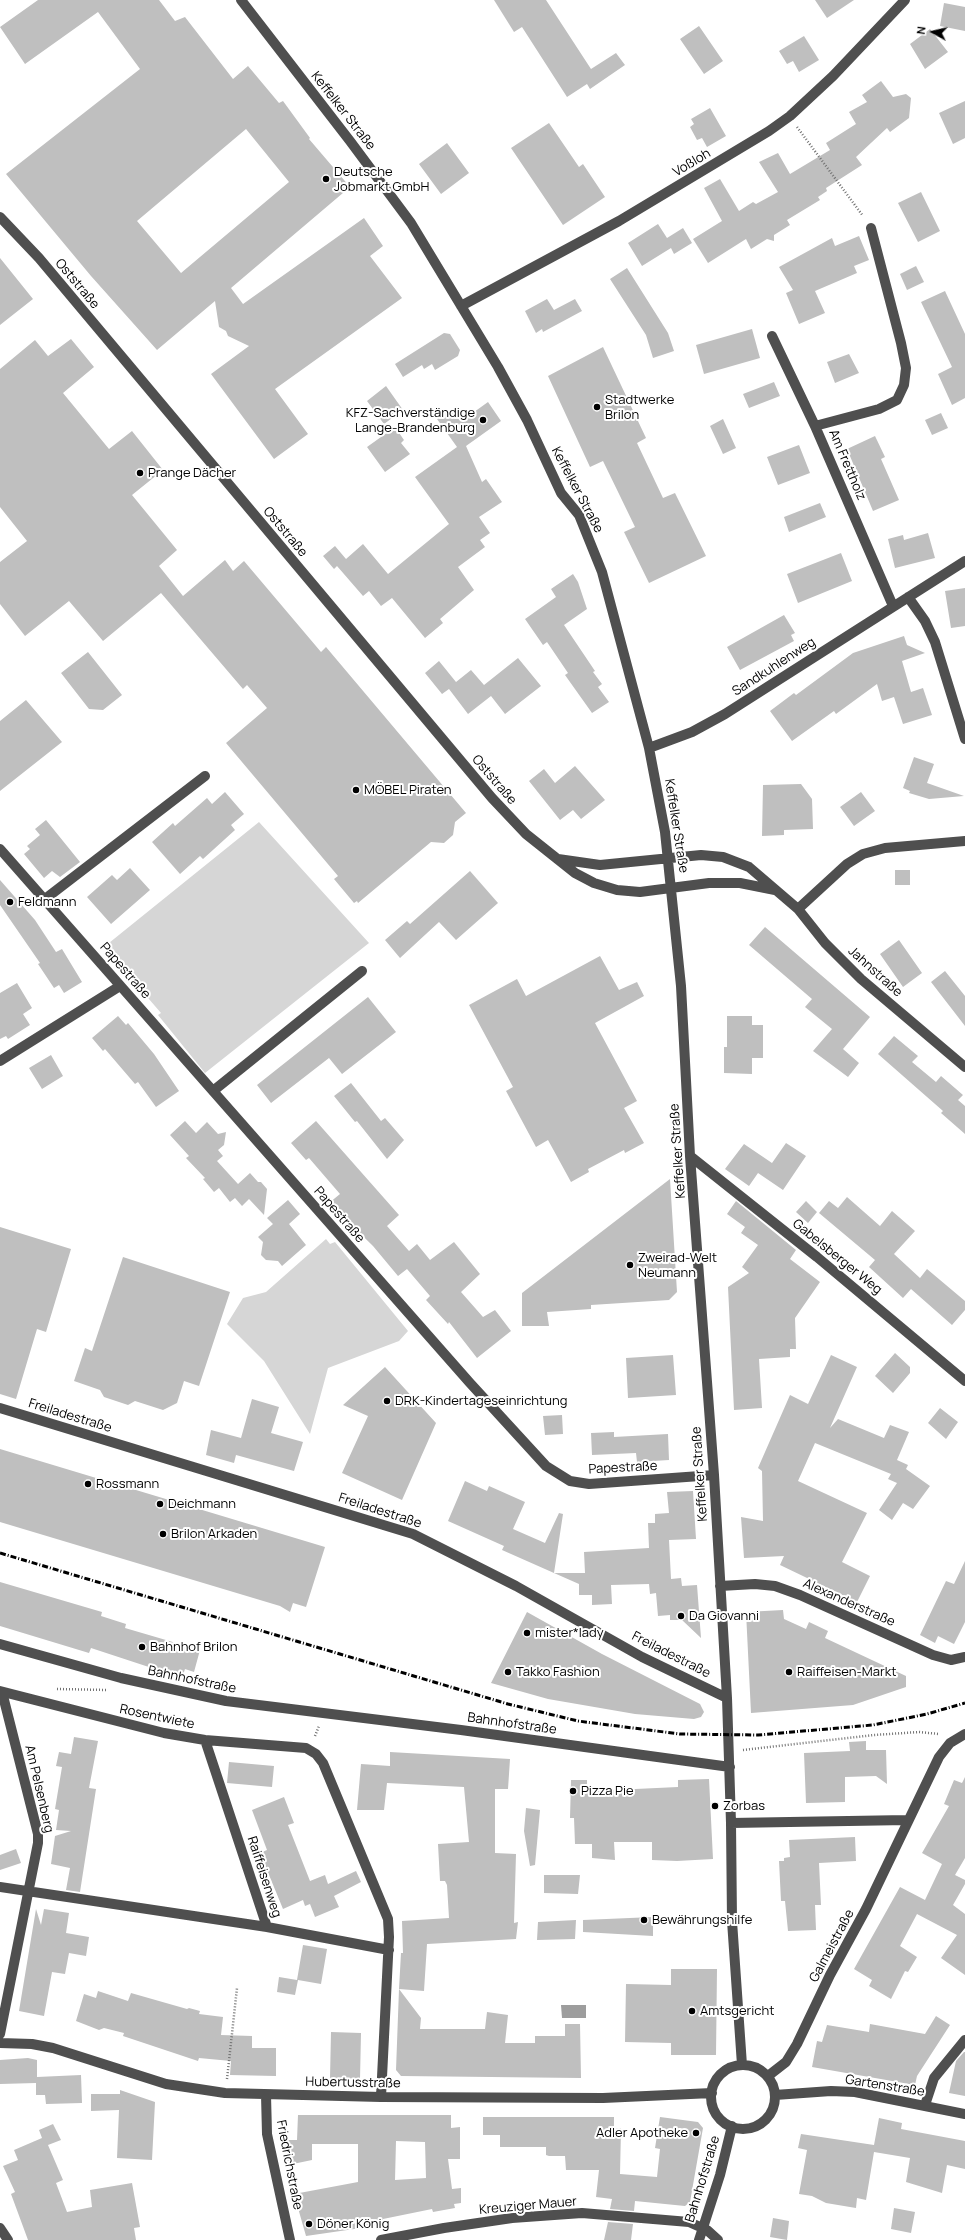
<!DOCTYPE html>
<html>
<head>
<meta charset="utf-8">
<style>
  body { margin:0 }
  #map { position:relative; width:965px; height:2240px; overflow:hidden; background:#fff; font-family:Manrope,sans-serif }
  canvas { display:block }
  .north { position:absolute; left:913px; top:12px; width:40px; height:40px; -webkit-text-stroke:3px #fff; paint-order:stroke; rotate:278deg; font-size:11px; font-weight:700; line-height:16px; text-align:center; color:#000 }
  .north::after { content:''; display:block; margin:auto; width:14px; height:18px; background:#000; clip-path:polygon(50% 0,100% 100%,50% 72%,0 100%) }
</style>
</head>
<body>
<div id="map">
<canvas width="965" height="2240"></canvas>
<div class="north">N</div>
</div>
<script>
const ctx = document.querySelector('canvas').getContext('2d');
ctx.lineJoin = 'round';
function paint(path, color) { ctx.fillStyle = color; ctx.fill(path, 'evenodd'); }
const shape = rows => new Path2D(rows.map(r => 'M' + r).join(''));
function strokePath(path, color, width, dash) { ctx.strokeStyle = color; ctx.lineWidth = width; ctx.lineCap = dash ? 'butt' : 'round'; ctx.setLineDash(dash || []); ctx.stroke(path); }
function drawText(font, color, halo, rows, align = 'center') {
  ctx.font = font + ' Manrope,sans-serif'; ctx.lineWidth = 4; ctx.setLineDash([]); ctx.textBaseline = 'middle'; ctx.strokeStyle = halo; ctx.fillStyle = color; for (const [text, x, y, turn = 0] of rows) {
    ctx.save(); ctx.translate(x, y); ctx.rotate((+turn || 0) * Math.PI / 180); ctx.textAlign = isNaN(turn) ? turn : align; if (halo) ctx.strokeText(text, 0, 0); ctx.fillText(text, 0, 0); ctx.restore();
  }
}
const green = shape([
  [259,822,369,943,205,1073,158,1015,161,1013,104,947],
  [326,1239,330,1244,335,1242,408,1331,399,1341,328,1368,310,1434,264,1361,227,1324,243,1298,266,1292]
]);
const water = shape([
  [561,2005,586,2005,586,2018,562,2018]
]);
const building = shape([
  [38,0,159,0,175,21,185,17,233,79,248,66,279,103,283,101,310,138,309,139,350,187,231,288,243,304,364,218,383,246,370,256,402,298,275,389,308,434,274,459,211,374,249,346,228,336,226,331,219,327,215,301,157,350,91,276,6,174,140,69,98,12,25,64,0,27],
  [246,129,289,182,181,273,137,221],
  [494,0,546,0,591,69,616,53,625,65,590,89,587,84,567,97,522,27,514,32],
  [815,0,854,0,827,18],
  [944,3,965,7,965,31,940,26],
  [699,26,723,61,704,74,680,39],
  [930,29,948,52,925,69,910,44],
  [804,36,819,60,799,72,793,61,787,64,779,51],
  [881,81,893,97,906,94,911,98,909,118,890,132,887,128,856,157,862,165,826,188,827,191,818,197,820,200,787,220,790,225,774,235,774,241,767,239,751,249,746,239,708,263,693,239,722,221,704,188,720,179,739,211,753,202,756,204,778,192,759,162,778,153,790,174,830,150,826,143,856,124,849,112,867,102,862,95],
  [965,101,965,138,953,144,939,113],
  [710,108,726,136,707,147,702,138,697,140,690,127,694,124,691,119],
  [549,123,579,167,583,164,605,197,563,225,511,148],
  [447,143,469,173,441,194,419,164],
  [921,192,940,231,918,242,898,203],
  [658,224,667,238,683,228,692,243,674,254,671,248,642,266,628,243],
  [859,236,869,260,854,266,857,273,815,291,825,313,799,324,786,293,793,290,779,267,832,238,835,246],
  [0,258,33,299,0,325],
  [916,266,924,282,907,290,900,274],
  [627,268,668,333,674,351,653,358,646,335,610,279],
  [945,291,965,334,965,398,952,405,938,374,952,367,921,302],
  [547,299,554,310,575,299,582,311,543,332,542,329,536,333,525,311],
  [752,329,760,358,704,374,696,345],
  [444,333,450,334,460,350,458,356,435,370,432,364,424,369,422,365,403,377,395,364],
  [71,339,94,367,63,393,109,449,132,431,163,470,132,495,177,550,159,566,183,596,225,560,233,571,244,561,321,652,326,647,466,813,455,822,453,835,444,843,431,842,358,903,357,901,354,903,334,879,338,876,226,743,267,708,247,685,243,689,161,593,103,641,69,601,25,636,0,604,0,562,27,541,0,507,0,369,35,340,48,356],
  [603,347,646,438,637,443,663,498,675,493,706,556,649,583,624,532,635,527,620,496,603,461,590,467,548,376],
  [849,354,859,373,835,383,827,362],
  [774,382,780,396,749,408,743,394],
  [386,386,403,410,384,424,367,401],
  [488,402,501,421,466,446,482,482,486,479,502,502,479,517,490,533,480,540,485,547,458,567,474,590,440,619,443,623,425,638,392,598,381,606,369,591,363,596,337,566,334,569,323,556,335,546,346,559,363,544,388,574,449,524,415,477,457,447,437,419,457,406,463,420],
  [941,413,948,428,932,435,925,420],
  [723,419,736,448,723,454,710,426],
  [395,427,404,440,401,443,410,454,385,472,367,447],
  [875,436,885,457,881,459,899,500,873,511,847,449],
  [799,445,810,473,778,485,767,457],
  [820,503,826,517,789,532,784,517],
  [928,533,935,558,895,568,888,539,903,535,904,540],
  [841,553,852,581,798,603,787,574],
  [573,574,578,582,587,609,564,625,595,671,593,672,602,684,598,687,609,702,592,713,565,675,568,673,547,642,543,645,525,619,556,597,551,589],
  [965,588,965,626,951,628,945,591],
  [784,615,795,633,791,635,794,641,740,670,727,647],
  [904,636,907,645,925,653,902,661,911,692,923,688,932,715,903,724,894,697,882,701,877,684,836,714,834,711,792,741,770,711,794,693,796,695,853,653],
  [88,652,122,695,103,710,89,709,61,673],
  [518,658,541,686,505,714,491,696,468,714,449,689,442,694,425,673,439,661,456,682,471,670,484,685],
  [26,700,62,742,0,791,0,721],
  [914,757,934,764,927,783,964,796,929,799,909,793,910,791,903,788],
  [575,766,605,800,581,819,573,810,560,820,529,781,544,769,555,783],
  [801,784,812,799,813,829,784,830,784,835,762,836,763,785],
  [225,792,244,814,231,825,235,830,203,859,200,856,180,874,152,842,173,823,175,826,207,798,212,804],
  [861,792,875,811,854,826,840,807],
  [46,820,80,862,60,877,52,871,44,878,24,854,30,849,27,846,40,835,35,829],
  [130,868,150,890,111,924,87,897,112,875,117,880],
  [895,870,910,870,910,885,895,885],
  [470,871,498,903,456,940,439,922,400,958,385,940,407,921,410,924],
  [0,880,35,920,56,952,62,949,82,982,64,993,59,985,54,988,38,964,40,963,0,905],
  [765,927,870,1017,843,1049,859,1063,848,1077,813,1051,832,1029,805,1007,812,999,749,945],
  [899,940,922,973,903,987,880,954],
  [600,956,619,990,637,982,644,996,595,1023,637,1101,624,1108,644,1143,625,1153,624,1150,588,1169,589,1172,571,1182,548,1140,536,1147,506,1091,513,1087,469,1005,517,979,526,996],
  [945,971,965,996,965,1026,931,982],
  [17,983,32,1008,23,1014,30,1025,8,1039,6,1036,0,1039,0,993],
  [368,997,396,1032,342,1074,329,1058,271,1103,257,1085],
  [118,1016,126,1025,128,1023,154,1054,179,1091,156,1107,138,1082,135,1084,105,1049,103,1051,92,1038],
  [727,1016,752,1016,752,1025,763,1025,763,1058,752,1058,752,1074,724,1073,724,1047,727,1047],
  [894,1036,918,1056,912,1062,936,1082,941,1076,963,1095,958,1100,965,1106,965,1134,941,1113,943,1111,878,1054],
  [51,1055,63,1076,42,1089,29,1068],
  [351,1083,381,1121,385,1118,404,1140,387,1159,357,1121,355,1122,334,1096],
  [185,1121,196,1133,207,1122,218,1134,226,1132,224,1145,218,1150,223,1156,217,1161,238,1184,250,1173,258,1182,261,1182,267,1189,264,1215,249,1199,242,1206,235,1198,230,1202,219,1188,214,1192,203,1179,205,1178,186,1158,189,1156,170,1135],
  [316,1121,399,1215,387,1226,409,1251,417,1244,430,1260,454,1242,480,1274,461,1292,483,1317,495,1310,511,1331,477,1358,449,1322,448,1324,426,1300,430,1296,407,1269,398,1276,373,1246,329,1203,340,1194,309,1158,306,1160,291,1143],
  [786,1143,806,1156,783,1190,758,1173,749,1186,725,1169,744,1144,772,1163],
  [670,1179,677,1292,669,1300,591,1305,591,1309,547,1312,549,1326,522,1326,522,1293],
  [847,1197,880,1226,892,1211,915,1231,894,1254,920,1278,927,1269,965,1301,965,1310,952,1325,911,1289,903,1298,869,1267,875,1260,819,1213,829,1201,838,1208],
  [288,1200,300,1214,289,1224,306,1245,282,1266,278,1261,266,1260,261,1255,263,1242,258,1237,273,1224,267,1218],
  [736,1201,796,1250,790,1259,820,1282,795,1318,796,1349,790,1349,790,1357,759,1359,762,1408,734,1410,728,1287,749,1273,742,1267,758,1245,741,1233,745,1227,727,1214],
  [806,1201,817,1212,808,1223,796,1212],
  [0,1227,71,1249,46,1332,37,1329,16,1399,0,1394],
  [123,1257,230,1292,199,1386,184,1381,177,1403,163,1410,135,1401,128,1405,104,1397,100,1390,74,1381,85,1348,92,1351],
  [895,1353,910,1367,910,1373,893,1393,875,1376],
  [673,1355,676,1395,628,1398,626,1358],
  [831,1355,857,1367,830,1428,838,1419,884,1438,890,1425,909,1432,897,1460,908,1465,906,1469,930,1486,913,1509,903,1503,892,1520,879,1510,897,1483,888,1479,891,1474,815,1443,798,1481,867,1513,842,1562,870,1576,857,1602,780,1565,784,1556,744,1558,741,1517,763,1521,762,1471,758,1468,790,1395,808,1404],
  [385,1367,436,1423,402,1500,342,1473,368,1416,343,1405],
  [252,1399,279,1407,271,1433,303,1442,294,1471,236,1455,234,1463,206,1455,211,1430,241,1438],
  [940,1408,958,1422,946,1439,928,1423],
  [562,1415,563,1434,545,1435,543,1416],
  [614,1432,614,1437,668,1434,669,1460,637,1462,636,1453,592,1455,591,1433],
  [0,1449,325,1547,306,1607,293,1603,290,1612,280,1606,0,1522],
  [465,1481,487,1491,489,1486,525,1502,513,1529,545,1543,559,1513,563,1514,554,1573,502,1550,504,1546,448,1521],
  [693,1491,696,1539,669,1540,671,1579,681,1578,682,1586,697,1585,701,1638,682,1620,670,1620,670,1615,658,1616,656,1593,650,1594,649,1584,611,1585,612,1604,592,1605,592,1595,579,1595,579,1584,554,1573,585,1573,584,1552,649,1548,648,1523,655,1523,655,1514,669,1513,667,1492],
  [965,1561,965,1622,954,1644,938,1636,935,1643,920,1635,946,1581,954,1584],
  [0,1582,102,1612,101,1616,126,1624,125,1628,200,1650,194,1672,185,1669,183,1675,162,1669,161,1671,91,1648,89,1653,0,1626],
  [783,1610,784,1619,806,1629,809,1622,828,1631,825,1638,906,1676,906,1687,853,1705,751,1713,746,1612],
  [527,1612,602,1654,700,1704,704,1712,701,1717,694,1719,635,1714,548,1699,491,1683],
  [74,1737,98,1741,89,1788,96,1789,80,1892,66,1890,70,1868,51,1864,55,1836,71,1831,56,1830,59,1810,55,1809,62,1767,56,1766,59,1752,71,1754],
  [866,1741,866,1750,886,1750,887,1784,876,1776,845,1777,845,1802,806,1803,804,1753,850,1751,849,1742],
  [390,1752,510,1759,508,1789,495,1789,495,1853,516,1854,514,1923,518,1922,516,1939,427,1944,424,1991,399,1989,401,1953,403,1953,402,1921,449,1918,447,1885,445,1881,440,1881,438,1844,469,1842,464,1787,387,1783,384,1810,357,1810,361,1764,390,1766],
  [229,1762,274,1766,272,1787,227,1783],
  [965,1777,965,1858,955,1875,965,1880,965,1884,953,1905,965,1914,965,1975,941,1958,957,1935,917,1914,900,1946,917,1957,908,1972,905,1971,891,1999,869,1986,872,1980,854,1969,900,1887,925,1900,942,1864,922,1853,949,1806,944,1804,954,1780,962,1783],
  [709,1779,713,1859,677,1861,652,1860,652,1842,614,1842,615,1860,592,1858,592,1844,575,1844,574,1818,570,1818,571,1780,587,1780,587,1786,589,1786,589,1789,614,1790,678,1787,678,1780],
  [284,1797,294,1823,288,1825,310,1881,325,1875,328,1884,356,1871,361,1882,334,1896,339,1907,315,1917,310,1904,305,1906,303,1900,283,1909,260,1853,267,1850,252,1810],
  [526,1808,540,1810,535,1865,530,1866,524,1831],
  [855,1837,856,1861,819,1863,821,1905,815,1905,816,1930,788,1931,785,1901,781,1901,779,1861,784,1861,784,1858,790,1857,789,1840],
  [16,1849,21,1863,0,1870,0,1855],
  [544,1875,580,1875,578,1894,544,1893],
  [36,1909,41,1925,44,1909,69,1913,66,1933,89,1937,86,1956,69,1953,65,1974,52,1972,44,2016,19,2011],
  [653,1917,653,1936,583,1932,583,1920],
  [576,1920,575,1939,537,1940,538,1922],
  [303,1945,327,1949,321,1984,298,1980,295,1995,277,1992,279,1977,297,1980],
  [671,1969,717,1969,716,2055,671,2055,671,2043,625,2042,626,1984,671,1985],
  [399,1989,421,2018,420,2029,485,2029,487,2012,508,2015,505,2043,535,2043,535,2036,565,2036,565,2024,580,2024,581,2078,401,2076,396,2070],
  [98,1991,128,2001,131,1993,187,2009,189,2008,200,2011,199,2014,223,2017,221,2035,252,2036,252,2048,276,2048,276,2076,230,2075,231,2061,199,2058,198,2061,123,2036,124,2033,104,2028,99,2030,76,2021,84,1994,96,1998],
  [936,2016,950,2025,917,2076,915,2085,812,2067,817,2041,822,2042,827,2025,869,2032,870,2024,925,2034],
  [331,2032,361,2033,360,2079,330,2078],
  [964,2052,965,2052,965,2096,949,2093,956,2061],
  [28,2058,37,2060,37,2077,81,2075,82,2103,46,2104,45,2095,36,2095,36,2083,0,2084,0,2060],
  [120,2090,155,2102,152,2160,117,2158,119,2110,91,2111,91,2094,120,2094],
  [298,2115,451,2115,451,2128,460,2127,460,2159,448,2159,452,2189,461,2188,461,2203,454,2204,455,2208,433,2212,432,2209,383,2219,383,2222,375,2224,375,2226,306,2236,294,2194,358,2182,358,2144,312,2144,312,2160,288,2165,284,2140,297,2140],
  [396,2141,425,2142,426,2178,395,2180],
  [483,2117,614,2117,614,2129,621,2128,620,2174,657,2177,660,2149,655,2148,660,2117,698,2122,703,2128,690,2202,685,2206,635,2201,634,2211,610,2209,612,2199,596,2197,599,2170,566,2170,565,2156,549,2156,546,2155,546,2147,500,2147,500,2135,483,2135],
  [879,2118,902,2123,901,2129,965,2141,965,2169,947,2165,942,2193,906,2182,910,2158,874,2152,866,2200,857,2198,856,2208,826,2203,812,2196,799,2194,807,2150,798,2148,801,2134,874,2145],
  [53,2124,61,2140,48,2145,63,2180,56,2183,67,2212,92,2207,90,2190,132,2183,140,2227,134,2228,136,2240,28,2240,11,2194,15,2192,3,2166,18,2160,14,2150,42,2138,39,2130],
  [894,2208,915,2212,911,2233,891,2229],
  [773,2218,789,2221,787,2240,770,2237],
  [608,2222,633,2224,631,2240,604,2240]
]);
const path = shape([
  [797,127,863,216],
  [57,1689,108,1690],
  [315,1736,319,1726],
  [743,1750,874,1735,919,1732,939,1734],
  [227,2079,237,1988]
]);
const minor = shape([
  [241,0,350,141,411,223,498,367,527,420,561,493,579,515,602,572,649,748,665,832,681,986,690,1156,714,1475,727,1698,731,1823,732,1921,742,2065],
  [0,217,39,258,492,798,526,834,575,873,594,883,617,890,640,892,709,883,740,883,775,890],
  [461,306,619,221,769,131,790,116,833,76,905,0],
  [772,336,815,426,893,606],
  [815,426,879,409,897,400,904,385,906,368,901,343,871,228],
  [908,597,925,621,935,642,965,739],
  [649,748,692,732,725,714,965,561],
  [0,849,470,1383,546,1466,570,1481,589,1484,714,1475],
  [558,859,600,865,701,855,723,857,749,867,798,909,825,943,861,979,965,1067],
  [45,899,205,776],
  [798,909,847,864,863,854,885,848,965,841],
  [0,1061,120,986],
  [213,1091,362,971],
  [690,1156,817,1257,965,1381],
  [0,1408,413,1534,516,1586,642,1657,727,1698],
  [720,1586,755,1584,775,1586,800,1595,933,1655,951,1660,965,1657],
  [0,1644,121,1678,226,1701,461,1730,730,1767],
  [0,1691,164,1733,205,1740,306,1748,316,1754,323,1763,388,1919,389,1937,381,2097],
  [205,1740,267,1927,389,1950],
  [731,1823,907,1820],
  [0,1887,267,1927],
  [0,2034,38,1843,38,1834,2,1692],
  [0,2043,32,2044,53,2048,166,2084,225,2093,381,2097,603,2098,712,2093],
  '711 2097a32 32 0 1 1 64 0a32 32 0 1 1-64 0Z',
  [768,2076,786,2062,797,2044,830,1975,866,1909,939,1757,950,1743,965,1734],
  [266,2095,267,2134,290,2240],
  [775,2095,831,2091,855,2092,965,2114],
  [925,2105,934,2078,965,2040],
  [0,2228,8,2240],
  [381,2240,444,2228,512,2218,582,2213,689,2222,707,2230,718,2240],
  [699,2240,720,2175,732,2126]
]);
const rail = shape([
  [0,1553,508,1704,578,1721,680,1734,758,1735,873,1725,927,1714,965,1703]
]);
const markers = [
  [326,179,4,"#000"],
  [597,407,4,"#000"],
  [483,420,4,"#000"],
  [140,473,4,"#000"],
  [356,790,4,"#000"],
  [10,902,4,"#000"],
  [630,1265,4,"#000"],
  [387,1401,4,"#000"],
  [88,1484,4,"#000"],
  [160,1504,4,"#000"],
  [163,1534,4,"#000"],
  [681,1616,4,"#000"],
  [527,1633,4,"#000"],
  [142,1647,4,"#000"],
  [508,1672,4,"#000"],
  [789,1672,4,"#000"],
  [573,1791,4,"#000"],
  [715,1806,4,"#000"],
  [644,1920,4,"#000"],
  [692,2011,4,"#000"],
  [696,2133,4,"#000"],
  [309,2224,4,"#000"]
];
const streetNames = [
  ["Keffelker Straße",343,111,52],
  ["Voßloh",692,163,-31],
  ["Oststraße",77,284,50],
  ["Am Frettholz",847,465,67],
  ["Keffelker Straße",577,490,62],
  ["Oststraße",285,532,50],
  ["Sandkuhlenweg",774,667,-33],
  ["Oststraße",494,780,49],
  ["Keffelker Straße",676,826,81],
  ["Papestraße",125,971,49],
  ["Jahnstraße",875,972,42],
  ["Keffelker Straße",678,1151,-94],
  ["Papestraße",339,1215,49],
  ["Gabelsberger Weg",837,1257,39],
  ["Freiladestraße",70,1416,17],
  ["Papestraße",623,1468,-3],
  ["Keffelker Straße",700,1474,-94],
  ["Freiladestraße",380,1511,18],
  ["Alexanderstraße",849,1603,24],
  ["Freiladestraße",671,1655,27],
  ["Bahnhofstraße",192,1680,12],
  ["Rosentwiete",157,1717,12],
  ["Bahnhofstraße",512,1724,8],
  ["Am Pelsenberg",39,1789,77],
  ["Raiffeisenweg",264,1877,72],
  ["Galmeistraße",832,1946,-62],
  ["Hubertusstraße",353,2083,1],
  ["Gartenstraße",885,2086,9],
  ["Friedrichstraße",289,2165,79],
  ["Bahnhofstraße",703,2179,-73],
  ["Kreuziger Mauer",528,2206,-5]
];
const poiNames = [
  ["Deutsche",334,172],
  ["Jobmarkt GmbH",334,187],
  ["Stadtwerke",605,400],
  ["Brilon",605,415],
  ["KFZ-Sachverständige",475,413,"right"],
  ["Lange-Brandenburg",475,428,"right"],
  ["Prange Dächer",148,473],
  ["MÖBEL Piraten",364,790],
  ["Feldmann",18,902],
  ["Zweirad-Welt",638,1258],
  ["Neumann",638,1273],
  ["DRK-Kindertageseinrichtung",395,1401],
  ["Rossmann",96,1484],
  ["Deichmann",168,1504],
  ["Brilon Arkaden",171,1534],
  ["Da Giovanni",689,1616],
  ["mister*lady",535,1633],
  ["Bahnhof Brilon",150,1647],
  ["Takko Fashion",516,1672],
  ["Raiffeisen-Markt",797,1672],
  ["Pizza Pie",581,1791],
  ["Zorbas",723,1806],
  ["Bewährungshilfe",652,1920],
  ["Amtsgericht",700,2011],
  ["Adler Apotheke",688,2133,"right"],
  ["Döner König",317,2224]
];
paint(green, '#d6d6d6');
paint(water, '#9d9d9d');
paint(building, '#bfbfbf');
strokePath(path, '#717171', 2.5, [1, 2]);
strokePath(minor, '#4f4f4f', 10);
strokePath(rail, '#000', 3, [6, 2, 1, 2]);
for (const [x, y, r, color] of markers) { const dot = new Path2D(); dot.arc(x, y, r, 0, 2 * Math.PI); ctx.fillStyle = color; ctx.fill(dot); strokePath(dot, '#fff', 1.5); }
drawText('13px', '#000', '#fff', streetNames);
drawText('13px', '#000', '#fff', poiNames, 'left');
</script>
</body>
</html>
